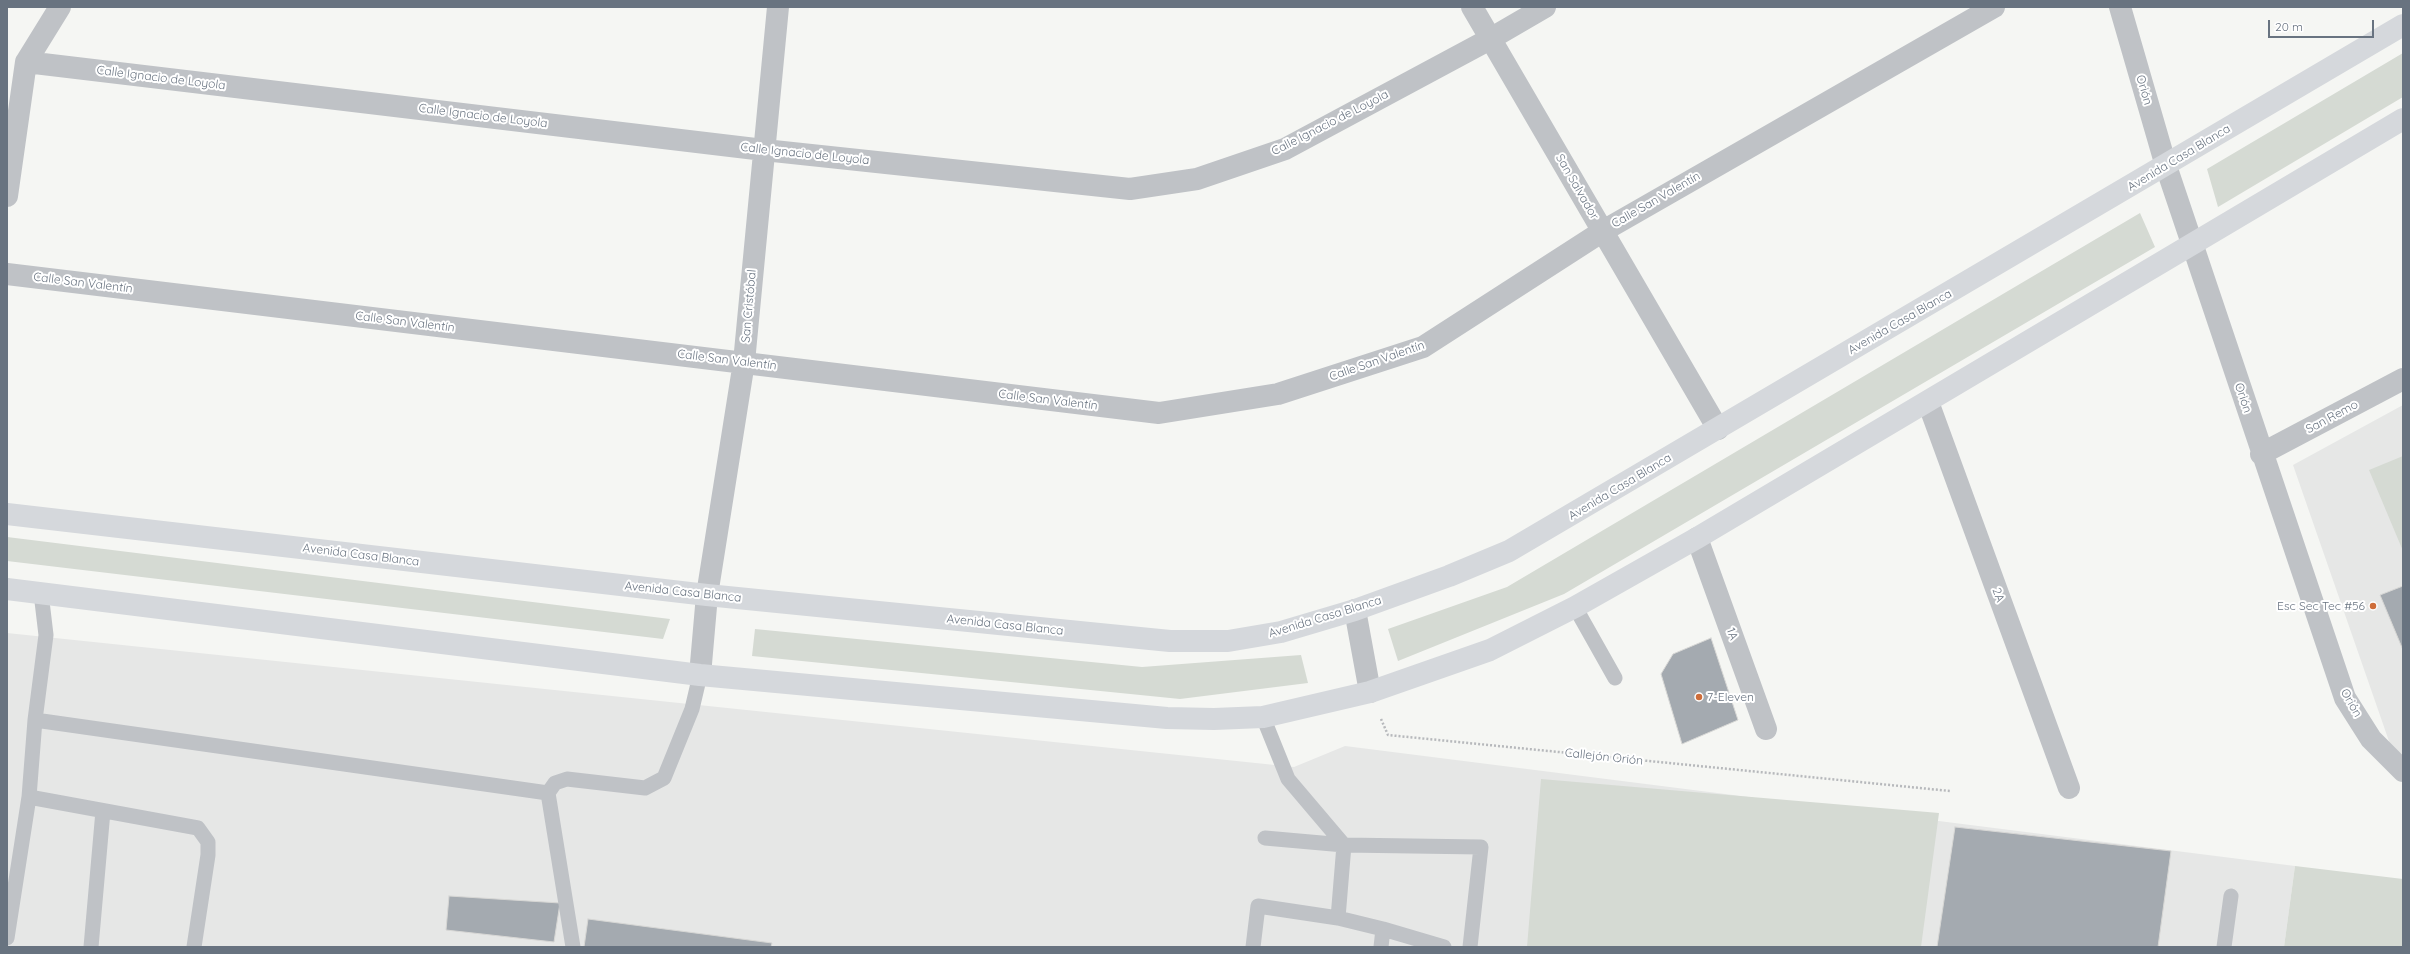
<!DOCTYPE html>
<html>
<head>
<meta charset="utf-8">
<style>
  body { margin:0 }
  #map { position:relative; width:2410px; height:954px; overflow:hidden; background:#f5f6f3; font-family:Quicksand,sans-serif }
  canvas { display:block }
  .frame { position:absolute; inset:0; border:8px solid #687380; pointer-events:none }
  .scale { position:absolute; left:2268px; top:20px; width:106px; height:18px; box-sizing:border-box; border:2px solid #687380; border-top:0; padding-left:5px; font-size:12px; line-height:14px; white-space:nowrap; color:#687380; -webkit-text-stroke:3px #fff; paint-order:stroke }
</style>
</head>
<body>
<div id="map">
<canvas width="2410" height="954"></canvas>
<div class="frame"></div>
<div class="scale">20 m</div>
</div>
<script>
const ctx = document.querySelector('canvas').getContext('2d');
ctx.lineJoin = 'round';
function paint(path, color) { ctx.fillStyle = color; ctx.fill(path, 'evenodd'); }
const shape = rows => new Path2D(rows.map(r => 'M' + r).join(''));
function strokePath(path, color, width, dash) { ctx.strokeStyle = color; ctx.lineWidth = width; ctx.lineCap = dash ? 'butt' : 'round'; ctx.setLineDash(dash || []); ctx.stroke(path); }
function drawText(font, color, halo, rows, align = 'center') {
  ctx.font = font + ' Quicksand,sans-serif'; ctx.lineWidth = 4; ctx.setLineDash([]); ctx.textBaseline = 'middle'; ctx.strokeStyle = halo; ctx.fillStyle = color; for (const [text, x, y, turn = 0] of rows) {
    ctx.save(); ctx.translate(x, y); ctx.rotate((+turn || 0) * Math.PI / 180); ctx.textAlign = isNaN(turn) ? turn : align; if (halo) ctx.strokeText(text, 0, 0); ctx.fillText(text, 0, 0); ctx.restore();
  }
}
const built = shape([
  [2403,405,2403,755,2391,747,2293,465],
  [7,633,1294,767,1345,746,2295,866,2284,947,7,947]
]);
const green = shape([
  [2403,53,2403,97,2218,207,2207,169],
  [2140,213,2155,247,1564,594,1398,661,1388,629,1507,587],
  [2403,456,2403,551,2369,470],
  [7,537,670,619,663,639,7,561],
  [755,629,1142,667,1301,655,1308,683,1180,699,752,656],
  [1541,779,1939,813,1921,947,1527,947],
  [2295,866,2403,879,2403,947,2284,947]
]);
const building = shape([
  [2403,586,2403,650,2380,595,2403,586],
  [1711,638,1738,720,1682,744,1661,674,1673,654,1711,638],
  [1955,827,2171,851,2158,947,1937,947,1955,827],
  [449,896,560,903,554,942,446,930,449,896],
  [588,919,772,943,771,947,584,947,588,919]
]);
const path = shape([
  [1381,719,1388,735,1950,791]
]);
const lane = shape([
  [41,593,46,635,35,720,548,793],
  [1575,607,1615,678],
  [1263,717,1288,779,1344,845,1481,847,1470,947],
  [29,797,198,828,208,842,208,855,194,947],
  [1265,838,1344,845,1338,918],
  [1383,929,1444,947],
  [7,938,29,797,35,720],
  [91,947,103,811],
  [573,947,548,793,555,783,567,779,645,788,664,778,692,709,700,675],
  [1253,947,1258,906,1338,918,1383,929,1381,947],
  [2224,947,2231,896]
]);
const street = shape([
  [1472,7,1718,429],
  [2120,7,2166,166,2345,698,2371,739,2403,771],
  [26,62,764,150,1130,189,1197,179,1285,149,1490,39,1545,7],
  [7,196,26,62,60,7],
  [7,274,1159,413,1278,394,1423,347,1603,231,1994,7],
  [1928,402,2069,788],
  [2261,454,2403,379],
  [1697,538,1766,729],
  [1355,610,1370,692],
  [700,675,707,595,744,362,778,7]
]);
const secondary = shape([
  [7,514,707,595,1170,641,1228,641,1281,632,1355,610,1449,576,1509,551,2403,25],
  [7,589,700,675,1167,718,1214,719,1263,717,1370,692,1490,650,1575,607,1697,538,2403,119]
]);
const markers = [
  [2373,606,4,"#ce6d3a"],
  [1699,697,4,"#ce6d3a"]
];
const streetNames = [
  ["Calle Ignacio de Loyola",161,78,7],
  ["Orión",2144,90,74],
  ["Calle Ignacio de Loyola",483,116,7],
  ["Calle Ignacio de Loyola",1330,123,-27],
  ["Calle Ignacio de Loyola",805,154,6],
  ["Avenida Casa Blanca",2179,158,-31],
  ["San Salvador",1577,187,60],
  ["Calle San Valentín",1656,200,-30],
  ["Calle San Valentín",83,283,7],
  ["San Cristóbal",749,306,-85],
  ["Calle San Valentín",405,322,7],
  ["Avenida Casa Blanca",1900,322,-30],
  ["Calle San Valentín",727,360,7],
  ["Calle San Valentín",1377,361,-19],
  ["Orión",2243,398,72],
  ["Calle San Valentín",1048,400,7],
  ["San Remo",2332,417,-28],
  ["Avenida Casa Blanca",1620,487,-31],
  ["Avenida Casa Blanca",361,555,7],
  ["Avenida Casa Blanca",683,592,6],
  ["2A",1998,595,70],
  ["Avenida Casa Blanca",1325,617,-17],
  ["Avenida Casa Blanca",1005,625,6],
  ["1A",1732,634,70],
  ["Orión",2351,703,61],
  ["Callejón Orión",1604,757,6]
];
const poiNames = [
  ["Esc Sec Tec #56",2365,606],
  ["7-Eleven",1707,697,"left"]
];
paint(built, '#e6e7e6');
paint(green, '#d5dad3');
paint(building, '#a4aab0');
strokePath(building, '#d7d7d5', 1);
strokePath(path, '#b7b9bc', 2.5, [2, 2]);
strokePath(lane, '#bfc2c6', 15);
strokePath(street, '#bfc2c6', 22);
strokePath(secondary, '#d5d8dc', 22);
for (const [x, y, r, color] of markers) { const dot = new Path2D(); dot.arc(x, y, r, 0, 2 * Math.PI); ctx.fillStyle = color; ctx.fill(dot); strokePath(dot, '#fff', 1.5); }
drawText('12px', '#687380', '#fff', streetNames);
drawText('12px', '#687380', '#fff', poiNames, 'right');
</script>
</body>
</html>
